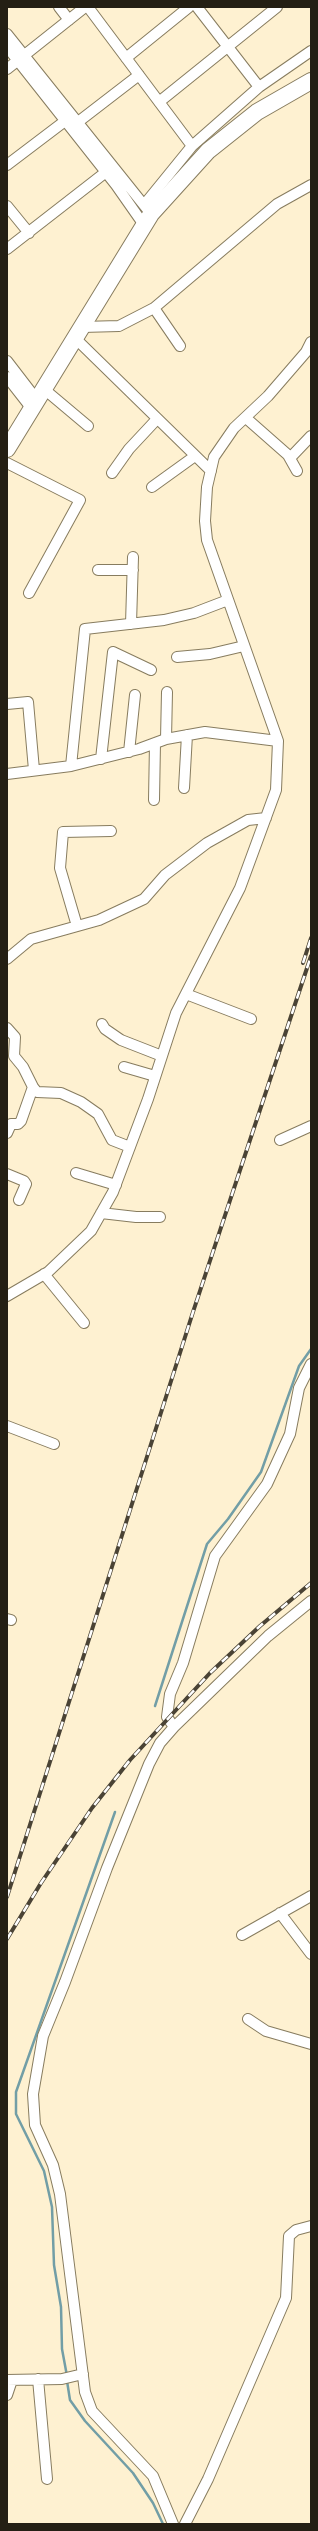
<!DOCTYPE html>
<html>
<head>
<meta charset="utf-8">
<style>
  body { margin:0 }
  #map { position:relative; width:318px; height:2531px; overflow:hidden; background:#fef1d1; font-family:"Source Sans 3",sans-serif }
  canvas { display:block }
  .frame { position:absolute; inset:0; border:8px solid #241f14; pointer-events:none }
</style>
</head>
<body>
<div id="map">
<canvas width="318" height="2531"></canvas>
<div class="frame"></div>
</div>
<script>
const ctx = document.querySelector('canvas').getContext('2d');
ctx.lineJoin = 'round';
const shape = rows => new Path2D(rows.map(r => 'M' + r).join(''));
function strokePath(path, color, width, dash) { ctx.strokeStyle = color; ctx.lineWidth = width; ctx.lineCap = dash ? 'butt' : 'round'; ctx.setLineDash(dash || []); ctx.stroke(path); }
const stream = shape([
  [155,1706,207,1544,228,1519,261,1472,299,1366,311,1349],
  [67,2376,62,2349,61,2307,54,2265,52,2207,44,2171,16,2114,16,2092,115,1812],
  [67,2381,70,2400,85,2421,133,2473,153,2503,163,2524]
]);
const minor = shape([
  [59,7,69,20],
  [88,7,192,146],
  [197,7,259,87],
  [7,34,151,214],
  [7,47,116,185,144,225],
  [126,58,189,7],
  [7,69,85,7],
  [159,102,277,7],
  [78,122,139,75],
  [7,165,65,121],
  [144,205,192,146,259,87,311,51],
  [7,206,29,233],
  [7,249,106,172],
  [154,308,180,346],
  [82,327,119,326,154,308,277,204,311,185],
  [75,338,211,471],
  [7,361,37,400],
  [7,377,32,409],
  [44,389,88,426],
  [246,418,288,455,297,471],
  [290,458,311,436],
  [7,463,80,500,29,593],
  [112,473,129,449,157,419],
  [152,487,195,456],
  [98,570,133,570],
  [131,624,133,557],
  [177,657,210,654,244,646],
  [7,704,28,702,34,770],
  [166,739,167,692],
  [129,752,135,695],
  [101,759,113,652,151,670],
  [71,766,85,629,164,620,194,613,228,600],
  [7,774,71,766,139,749,166,739,205,732,278,741],
  [184,788,187,735],
  [154,800,155,743],
  [77,926,60,868,63,832,111,831],
  [7,959,31,939,99,920,144,899,165,875,207,843,248,820,266,818],
  [186,994,251,1019],
  [102,1024,105,1029,121,1040,162,1056],
  [7,1028,15,1037,14,1056,23,1067,33,1087,37,1092,61,1093,81,1102,98,1114,112,1140,130,1147],
  [124,1067,155,1076],
  [7,1133,11,1124,18,1124,21,1121,33,1087],
  [280,1140,311,1126],
  [76,1173,116,1185],
  [7,1174,24,1181,26,1184,19,1200],
  [101,1213,136,1217,160,1217],
  [44,1274,84,1323],
  [7,1296,48,1272,91,1231,113,1192,148,1099,176,1013,240,888,276,790,278,741,207,540,205,521,207,487,214,457,234,428,268,396,306,352,311,342],
  [7,1426,54,1444],
  [7,1619,11,1620],
  [174,1727,268,1636,311,1601],
  [280,1913,311,1954],
  [242,1935,311,1896],
  [248,2019,266,2031,311,2044],
  [38,2379,47,2479],
  [7,2380,62,2379,83,2374],
  [7,2395,12,2380],
  [173,2524,153,2476,92,2411,85,2392,60,2194,53,2165,35,2125,33,2094,43,2036,65,1982,107,1868,149,1764,160,1743,174,1727,167,1717,170,1694,183,1663,215,1556,267,1484,290,1434,299,1388,311,1364],
  [185,2524,208,2479,286,2298,289,2236,296,2230,311,2226]
]);
const primary = shape([
  [7,449,151,214,208,151,257,112,311,81]
]);
const rail = shape([
  [303,963,311,938],
  [7,1897,193,1312,311,956],
  [7,1939,41,1883,92,1808,130,1760,210,1673,260,1626,311,1583]
]);
strokePath(stream, '#729ea6', 2.5);
strokePath(minor, '#877c5f', 12);
strokePath(primary, '#877c5f', 18);
strokePath(minor, '#fff', 10);
strokePath(primary, '#fff', 16);
strokePath(rail, '#4a4335', 4);
strokePath(rail, '#fff', 2.5, [8]);
</script>
</body>
</html>
